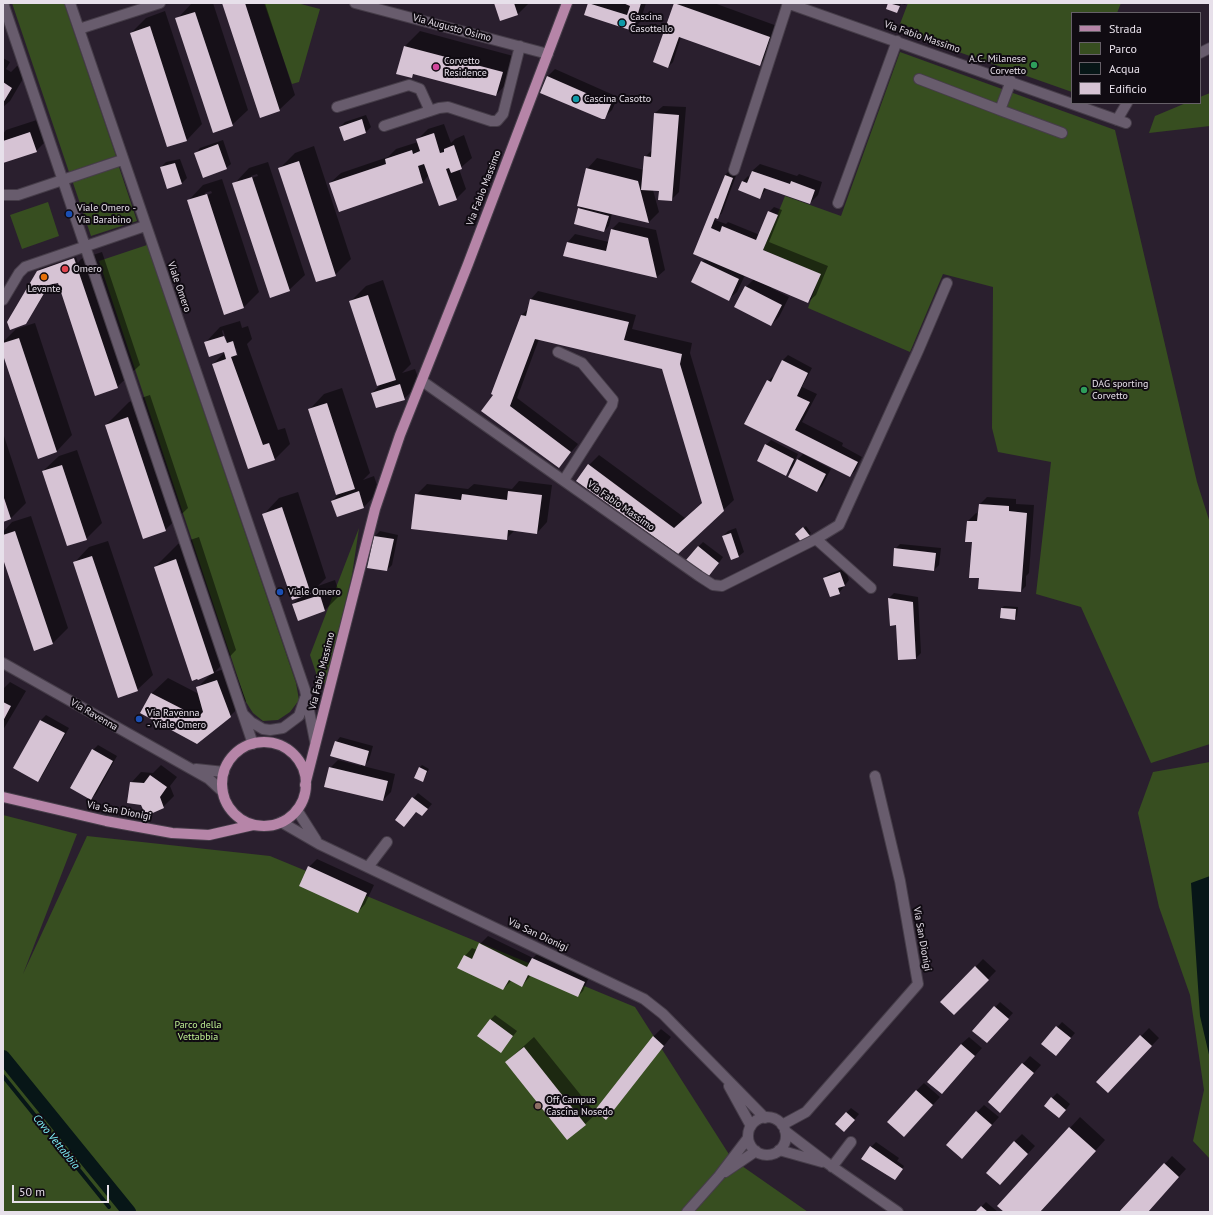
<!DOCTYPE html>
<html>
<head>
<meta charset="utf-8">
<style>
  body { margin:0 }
  #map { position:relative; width:1213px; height:1215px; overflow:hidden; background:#2a1f2e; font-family:"PT Sans",sans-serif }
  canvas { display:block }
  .frame { position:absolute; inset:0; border:4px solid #e7e0ea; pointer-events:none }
  .legend { position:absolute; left:1071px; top:12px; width:130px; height:92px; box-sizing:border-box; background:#100b12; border:1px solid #666068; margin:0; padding:5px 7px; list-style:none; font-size:12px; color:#e7e0ea }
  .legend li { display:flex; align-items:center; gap:8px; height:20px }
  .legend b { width:20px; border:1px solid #666068 }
  .scale { position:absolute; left:12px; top:1185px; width:97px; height:18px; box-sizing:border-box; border:2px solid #e7e0ea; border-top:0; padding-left:5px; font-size:12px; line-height:14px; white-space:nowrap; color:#e7e0ea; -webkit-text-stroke:3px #100b12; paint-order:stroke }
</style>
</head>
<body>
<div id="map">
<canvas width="1213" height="1215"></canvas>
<div class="frame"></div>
<ul class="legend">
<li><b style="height:5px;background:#b685a8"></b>Strada</li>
<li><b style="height:11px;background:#374e20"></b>Parco</li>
<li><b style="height:11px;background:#071617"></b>Acqua</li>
<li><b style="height:11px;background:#d6c3d4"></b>Edificio</li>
</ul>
<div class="scale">50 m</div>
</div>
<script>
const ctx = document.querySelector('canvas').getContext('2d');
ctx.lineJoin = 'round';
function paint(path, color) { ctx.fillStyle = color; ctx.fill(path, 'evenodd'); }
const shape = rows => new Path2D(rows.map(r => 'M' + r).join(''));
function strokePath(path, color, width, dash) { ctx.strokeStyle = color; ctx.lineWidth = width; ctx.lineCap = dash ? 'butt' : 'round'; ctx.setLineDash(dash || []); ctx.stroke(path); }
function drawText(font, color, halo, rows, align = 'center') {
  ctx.font = font + ' "PT Sans",sans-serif'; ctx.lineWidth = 4; ctx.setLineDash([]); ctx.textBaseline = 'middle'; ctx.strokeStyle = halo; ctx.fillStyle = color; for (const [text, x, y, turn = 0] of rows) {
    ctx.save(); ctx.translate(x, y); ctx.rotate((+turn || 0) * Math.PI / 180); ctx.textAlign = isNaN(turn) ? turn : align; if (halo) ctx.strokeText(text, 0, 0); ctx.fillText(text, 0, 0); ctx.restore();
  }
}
const green = shape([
  [12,3,64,3,116,156,69,172],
  [264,3,297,3,320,9,299,82,292,84],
  [908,3,1121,3,1117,13,1072,13,1072,92,919,38,918,30,900,24],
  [900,52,1115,130,1197,482,1210,523,1210,744,1151,763,1081,607,1036,594,1051,462,998,452,992,428,993,287,943,274,910,352,808,308,820,274,763,250,785,196,841,216],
  [1210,93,1210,126,1149,133,1155,116,1186,103,1200,103,1200,97],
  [118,164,137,221,91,236,72,180],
  [48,202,59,236,22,249,10,215],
  [147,245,296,683,299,700,290,712,278,720,263,721,253,713,246,702,99,261],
  [359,528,352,575,326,683,320,685,310,655],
  [1210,762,1210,1159,1193,1141,1204,1090,1190,995,1159,907,1138,813,1153,772],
  [3,815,77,834,23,974,87,836,270,856,635,1007,732,1159,808,1212,3,1212]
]);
const water = shape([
  [1210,876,1209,891,1210,1059,1200,1016,1191,883]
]);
const shadow = shape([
  [192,3,213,3,248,110,232,125,177,19],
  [224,3,265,3,295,95,279,110],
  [495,3,529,3,517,15],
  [589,3,646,3,640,22,632,30,585,14],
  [675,3,714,3,780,27,770,54,759,65,681,37,673,62,668,67,654,62],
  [889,3,907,3,905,5,901,4,897,12,887,8],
  [165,11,202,124,187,140,131,33,146,18],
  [420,31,517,57,511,79,496,95,415,73,411,77,405,46],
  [3,58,10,62,6,69,11,72,17,66,27,72,10,101,3,107],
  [555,69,618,97,612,110,604,118,541,92,547,77],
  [663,106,686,107,679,192,671,200,660,190,653,190,659,212,649,222,612,213,609,226,604,231,579,208,582,206,587,169,597,158,644,170,645,157,652,150,655,113],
  [366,115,371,127,366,132,340,127,345,122],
  [46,117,52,135,36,151,3,162,3,134,6,130],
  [444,124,451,143,455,139,464,135,472,158,459,169,466,189,456,199,429,175,423,182,339,210,330,183,341,173,388,157,396,149,418,142,417,140,428,129],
  [223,140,231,164,226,168,196,153,200,148],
  [314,146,351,259,335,275,280,168,295,153],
  [180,159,187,178,182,183,168,188,161,167,166,162],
  [268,162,305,275,289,290,234,184,249,168],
  [257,174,258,176,251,178,251,176],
  [760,164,797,176,799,174,822,182,818,195,810,203,767,188,760,197,739,190,743,181,748,176,750,177,752,171],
  [730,170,737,173,722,213,715,220,726,224,728,222,760,235,769,212,774,207,782,210,769,242,828,266,816,295,808,302,772,287,771,288,789,297,779,317,771,325,746,287,754,279,745,275,737,292,729,299,702,262,706,259,694,254,725,175],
  [222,179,259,292,243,308,188,201,203,185],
  [211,191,212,193,205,196,205,193],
  [619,222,656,230,665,270,657,277,564,255,568,242,575,234,609,242,612,229],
  [102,252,140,365,117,387,58,281,50,285,26,323,38,271,40,269,76,257,78,263,81,259],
  [383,280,411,364,402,373,415,369,420,383,404,399,372,393,381,384,350,302,366,286],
  [538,291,636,315,632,329,692,343,690,353,734,500,678,552,589,465,599,455,685,518,703,502,663,369,539,339,517,398,578,444,559,467,494,394,522,315,528,309,531,299],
  [240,321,242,328,248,326,252,339,247,344,278,430,285,428,290,444,275,459,248,468,213,364,227,350,205,343,220,327],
  [223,330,227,342,225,342,222,331],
  [236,348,238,356,237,356,234,349],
  [35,323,72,435,57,451,38,457,3,352,3,342,16,329],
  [788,355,812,368,802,387,817,394,802,422,843,443,842,446,862,457,855,471,850,476,745,424,768,381,776,374,783,360],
  [342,388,370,473,363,480,374,476,379,491,364,507,337,516,332,501,340,493,309,410,324,394],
  [150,395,188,508,165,530,106,425,129,402],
  [3,433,26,503,11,518,3,521],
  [771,440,798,454,794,463,803,454,831,469,822,486,817,491,794,466,785,474,766,445],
  [77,450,102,523,86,539,43,471,59,456],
  [519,481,552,485,547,522,537,533,515,530,506,539,416,495,427,484,468,489,474,484,512,489],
  [298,492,326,578,318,586,335,580,340,595,325,610,298,619,293,604,301,596,264,514,279,498],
  [987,497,1016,499,1016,504,1034,505,1029,573,1026,576,1026,586,1021,591,980,577,973,541,967,541,968,521,976,513,979,514,980,504],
  [31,516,68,628,53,643,3,556,3,532,12,522],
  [806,526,811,533,801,541,798,532],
  [736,528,744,552,739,556,731,559,723,536,728,531],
  [380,531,398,535,392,565,387,570,375,536],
  [199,537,236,650,215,672,233,666,246,701,230,716,197,743,141,712,152,693,168,678,199,694,197,688,212,673,155,567,178,544],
  [108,541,153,675,137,690,74,563,89,547],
  [703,542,723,557,713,571,698,547],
  [900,544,941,548,939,565,934,570,895,549],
  [845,568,849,580,839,593,824,578,829,574],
  [894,593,918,597,921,653,916,658,899,659,897,624,891,625,889,598],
  [1004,606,1018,607,1017,616,1015,619,1002,608],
  [10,682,26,691,3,730,3,689],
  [46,715,69,728,42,776,37,781,41,720],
  [340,737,373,746,369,760,363,766,395,774,391,792,383,800,330,768,338,760,361,766,361,764,336,742],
  [98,745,117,756,96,794,91,799,93,750],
  [161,765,177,777,170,786,174,796,163,807,131,783,141,772,153,773],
  [422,765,429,769,423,781,419,768],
  [418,793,432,804,422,815,417,811,404,826,396,819],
  [317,859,374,885,365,904,358,912,309,867],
  [488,936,533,958,537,954,589,977,583,991,578,996,531,975,522,986,511,981,503,989,465,956,472,948,477,950,480,944],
  [983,959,996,971,954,1014,941,1002],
  [1000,1002,1013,1013,991,1037,973,1031],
  [495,1015,517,1031,501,1052,490,1020],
  [1062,1022,1075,1033,1060,1050,1042,1044],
  [1149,1028,1159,1038,1116,1084,1098,1081],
  [661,1029,671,1037,606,1118,653,1037],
  [534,1037,596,1114,585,1124,506,1062],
  [969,1037,982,1048,949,1085,961,1044],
  [1030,1056,1041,1065,1000,1112,989,1102],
  [924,1083,940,1097,912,1128,916,1091],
  [1057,1093,1070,1104,1064,1112,1045,1105],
  [984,1105,999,1117,969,1150,977,1112],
  [851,1108,859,1114,849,1126,846,1113],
  [1080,1117,1105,1140,1040,1212,1005,1212,999,1206],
  [1022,1134,1035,1146,1007,1176,1014,1142],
  [876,1142,899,1158,897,1161,904,1166,897,1177,871,1147],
  [1172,1156,1186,1169,1147,1212,1121,1212],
  [986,1202,998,1212,976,1212]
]);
const stream = shape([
  [3,1076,109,1207]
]);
const canal = shape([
  [3,1057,129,1212]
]);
const building = shape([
  [222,3,245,3,280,111,260,118],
  [494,3,514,3,518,15,500,21],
  [588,3,627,15,630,6,623,3,641,3,633,31,584,15],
  [674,3,770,37,760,66,679,37,668,68,653,62],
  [888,3,900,6,897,13,886,9],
  [195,12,233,126,213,133,175,18],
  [150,26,187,141,167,147,130,33],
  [404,46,503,72,496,96,413,74,412,78,396,74],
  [547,76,611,104,605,119,602,119,540,93],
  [3,82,12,88,3,103],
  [654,113,679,115,672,201,658,200,659,191,641,190,644,156,651,157],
  [362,119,366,133,344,141,339,127],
  [30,132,37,152,3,163,3,141],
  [434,133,440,153,444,152,444,149,454,145,462,169,451,173,449,168,446,169,457,200,439,206,424,164,418,166,423,183,339,212,329,183,386,164,385,159,412,150,413,154,420,151,416,139],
  [218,144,227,169,203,178,194,153],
  [299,161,336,276,316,282,278,168],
  [175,163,182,184,167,189,160,167],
  [586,168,638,181,649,223,577,206],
  [752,171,790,184,791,181,815,190,810,204,764,188,760,199,738,190,742,181,747,183],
  [725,175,733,178,718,219,715,218,711,228,720,232,722,226,756,240,768,211,778,215,763,250,821,274,808,303,693,254],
  [252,177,290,291,270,298,232,183],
  [207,194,244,308,224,315,187,200],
  [578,208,609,216,604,232,574,224],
  [611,229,648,238,657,278,563,256,567,242,606,251],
  [74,258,118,388,95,396,58,283,49,285,26,324,10,330,7,322,37,271],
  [701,261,739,279,729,301,691,282],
  [745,286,782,305,771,326,734,307],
  [368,295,396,380,377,386,349,301],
  [530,299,629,322,624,340,682,354,680,364,724,511,678,554,576,481,588,464,674,528,702,503,662,369,535,339,510,406,571,452,559,468,481,411,493,395,491,394,521,315,526,316],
  [224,336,227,343,233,341,237,355,231,357,263,445,269,443,275,460,248,469,212,364,226,359,224,352,209,357,204,342],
  [19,338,57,452,38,459,3,355,3,343],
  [782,360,808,373,797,396,810,402,795,430,858,462,850,477,744,424,767,380,771,382],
  [400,384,405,400,376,408,371,393],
  [327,403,355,489,336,495,308,409],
  [128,417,166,531,143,539,105,425],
  [765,444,794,459,786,476,757,461],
  [797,459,826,474,817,492,788,477],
  [62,465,87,540,67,546,42,471],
  [359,491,364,508,337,517,331,501],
  [508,491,542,495,537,534,508,530,507,540,411,529,415,494,461,500,462,494,507,500],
  [3,495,11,519,3,522],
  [979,504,1009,506,1009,511,1027,513,1021,592,978,589,979,578,969,578,972,542,965,542,967,521,977,521],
  [282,507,311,594,292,600,262,514],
  [803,527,810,536,801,542,795,534],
  [15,531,53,644,34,651,3,559,3,535],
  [731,533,739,557,731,560,722,536],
  [374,536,394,539,387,571,367,568],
  [698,546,719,563,708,577,686,560],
  [894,548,936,553,934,571,893,566],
  [92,556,138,691,118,698,73,562],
  [176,559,214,673,198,680,197,679,192,681,154,567],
  [840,572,845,586,838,588,840,594,830,597,823,578],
  [320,595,325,611,298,621,292,604],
  [888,598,913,602,916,659,898,660,896,625,890,626],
  [1001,608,1016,609,1015,620,1000,618],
  [217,680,231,717,197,744,140,713,151,693,198,717,203,712,196,687],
  [3,702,11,706,3,721],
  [40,720,65,733,38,782,13,768],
  [335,741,369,751,365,766,330,756],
  [92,749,113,761,91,800,70,788],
  [329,767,388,781,383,801,324,787],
  [419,767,427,771,423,782,414,778],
  [150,775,167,787,160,797,164,808,146,816,141,805,127,803,130,782,144,783],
  [412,797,428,809,422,816,416,812,404,827,395,820],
  [308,866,367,893,358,913,299,886],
  [479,943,527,967,532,958,585,982,578,997,528,975,522,987,509,980,503,990,457,968,464,955,472,959],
  [975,966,989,980,954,1015,940,1002],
  [994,1006,1009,1019,987,1043,972,1031],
  [490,1019,513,1036,501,1053,477,1036],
  [1056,1026,1071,1038,1056,1056,1041,1044],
  [1140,1035,1152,1046,1108,1093,1096,1082],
  [653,1036,664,1046,606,1120,595,1110],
  [961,1044,975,1056,942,1094,927,1082],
  [524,1047,586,1125,567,1140,505,1062],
  [1022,1063,1034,1073,1000,1113,988,1102],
  [916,1090,933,1105,904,1137,887,1122],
  [1051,1097,1066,1110,1059,1118,1044,1106],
  [976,1111,992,1125,962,1159,946,1145],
  [846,1112,855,1120,844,1132,835,1124],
  [1069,1127,1096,1151,1040,1212,1004,1212,997,1206],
  [1014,1141,1028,1154,1000,1185,986,1173],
  [870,1146,903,1169,895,1180,861,1159],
  [1164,1163,1179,1177,1148,1212,1119,1212],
  [981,1206,988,1212,975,1212]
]);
const minor = shape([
  [3,3,253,744],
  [70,3,305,690,315,741],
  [355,3,548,54],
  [787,3,1126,123],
  [79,29,160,3],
  [1200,53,1210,48],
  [919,79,1000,110,1011,81],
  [337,107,409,85,420,89,430,111],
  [1000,110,1062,133],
  [1117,120,1127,103],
  [384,126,439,108,448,107,491,121,497,121,503,114,520,46],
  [734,170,788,3],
  [3,195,18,195,122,160],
  [838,203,897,41],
  [3,300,19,273,25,267,145,226],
  [558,352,582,363,613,400,612,405,564,480],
  [422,381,699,576,713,585,722,586,816,539,839,525,918,351,947,283],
  [816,539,871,588],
  [3,663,209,779,223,792],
  [244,715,251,722,263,729,270,730,283,728,299,716,305,698],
  [196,769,224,772],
  [297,810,316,840],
  [281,822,319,844,644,999,663,1014,765,1118],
  [368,867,387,842],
  [729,1086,751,1126],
  '748 1136a19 19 0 1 1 38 0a19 19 0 1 1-38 0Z',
  [782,1125,806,1112,918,984,900,881,875,776],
  [785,1131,827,1163,898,1212],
  [779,1150,822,1162],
  [832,1167,851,1142],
  [725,1172,756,1151],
  [687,1212,719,1176,748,1138]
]);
const major = shape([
  '222 784a42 42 0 1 1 84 0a42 42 0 1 1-84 0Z',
  [305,785,375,509,400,435,468,264,567,3],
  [3,797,106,821,172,833,209,835,253,825]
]);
const markers = [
  [622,23,4,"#0f9aa8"],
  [1034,65,4,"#2e9e5b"],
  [436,67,4,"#d1479c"],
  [576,99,4,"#0f9aa8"],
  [69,214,4,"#1a4fb4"],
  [65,269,4,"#e0444e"],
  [44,277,4,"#e8710a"],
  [1084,390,4,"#2e9e5b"],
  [280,592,4,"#1a4fb4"],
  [139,719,4,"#1a4fb4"],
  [538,1106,4,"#8d6e63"]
];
const poiNames = [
  ["Cascina",630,17],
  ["Casottello",630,29],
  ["A.C. Milanese",1026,59,"right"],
  ["Corvetto",1026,71,"right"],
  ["Corvetto",444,61],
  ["Residence",444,73],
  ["Cascina Casotto",584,99],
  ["Viale Omero -",77,208],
  ["Via Barabino",77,220],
  ["Omero",73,269],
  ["Levante",44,289,"center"],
  ["DAG sporting",1092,384],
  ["Corvetto",1092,396],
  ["Viale Omero",288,592],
  ["Via Ravenna",147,713],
  ["- Viale Omero",147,725],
  ["Off Campus",546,1100],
  ["Cascina Nosedo",546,1112]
];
const streetNames = [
  ["Via Augusto Osimo",452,28,15],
  ["Via Fabio Massimo",922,37,19],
  ["Via Fabio Massimo",484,188,-69],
  ["Viale Omero",179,287,71],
  ["Via Fabio Massimo",621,506,35],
  ["Via Fabio Massimo",322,671,-76],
  ["Via Ravenna",94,715,30],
  ["Via San Dionigi",119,811,11],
  ["Via San Dionigi",538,935,25],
  ["Via San Dionigi",922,939,80]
];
const parkNames = [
  ["Parco della",198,1025],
  ["Vettabbia",198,1037]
];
const waterNames = [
  ["Cavo Vettabbia",56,1142,51]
];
paint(green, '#374e20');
paint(water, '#071617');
paint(shadow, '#0007');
strokePath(stream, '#071617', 4);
strokePath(canal, '#071617', 14);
paint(building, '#d6c3d4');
strokePath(minor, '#463d49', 12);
strokePath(major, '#463d49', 12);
strokePath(minor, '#685c6d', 10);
strokePath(major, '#b685a8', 10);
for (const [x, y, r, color] of markers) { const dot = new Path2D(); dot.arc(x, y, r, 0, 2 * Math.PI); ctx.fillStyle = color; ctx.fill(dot); strokePath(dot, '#100b12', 1.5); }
drawText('10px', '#e7e0ea', '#100b12', poiNames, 'left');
drawText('10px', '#e7e0ea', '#100b12', streetNames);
drawText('10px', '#beef92', '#100b12', parkNames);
drawText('italic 11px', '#7ff1fa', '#100b12', waterNames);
</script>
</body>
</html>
